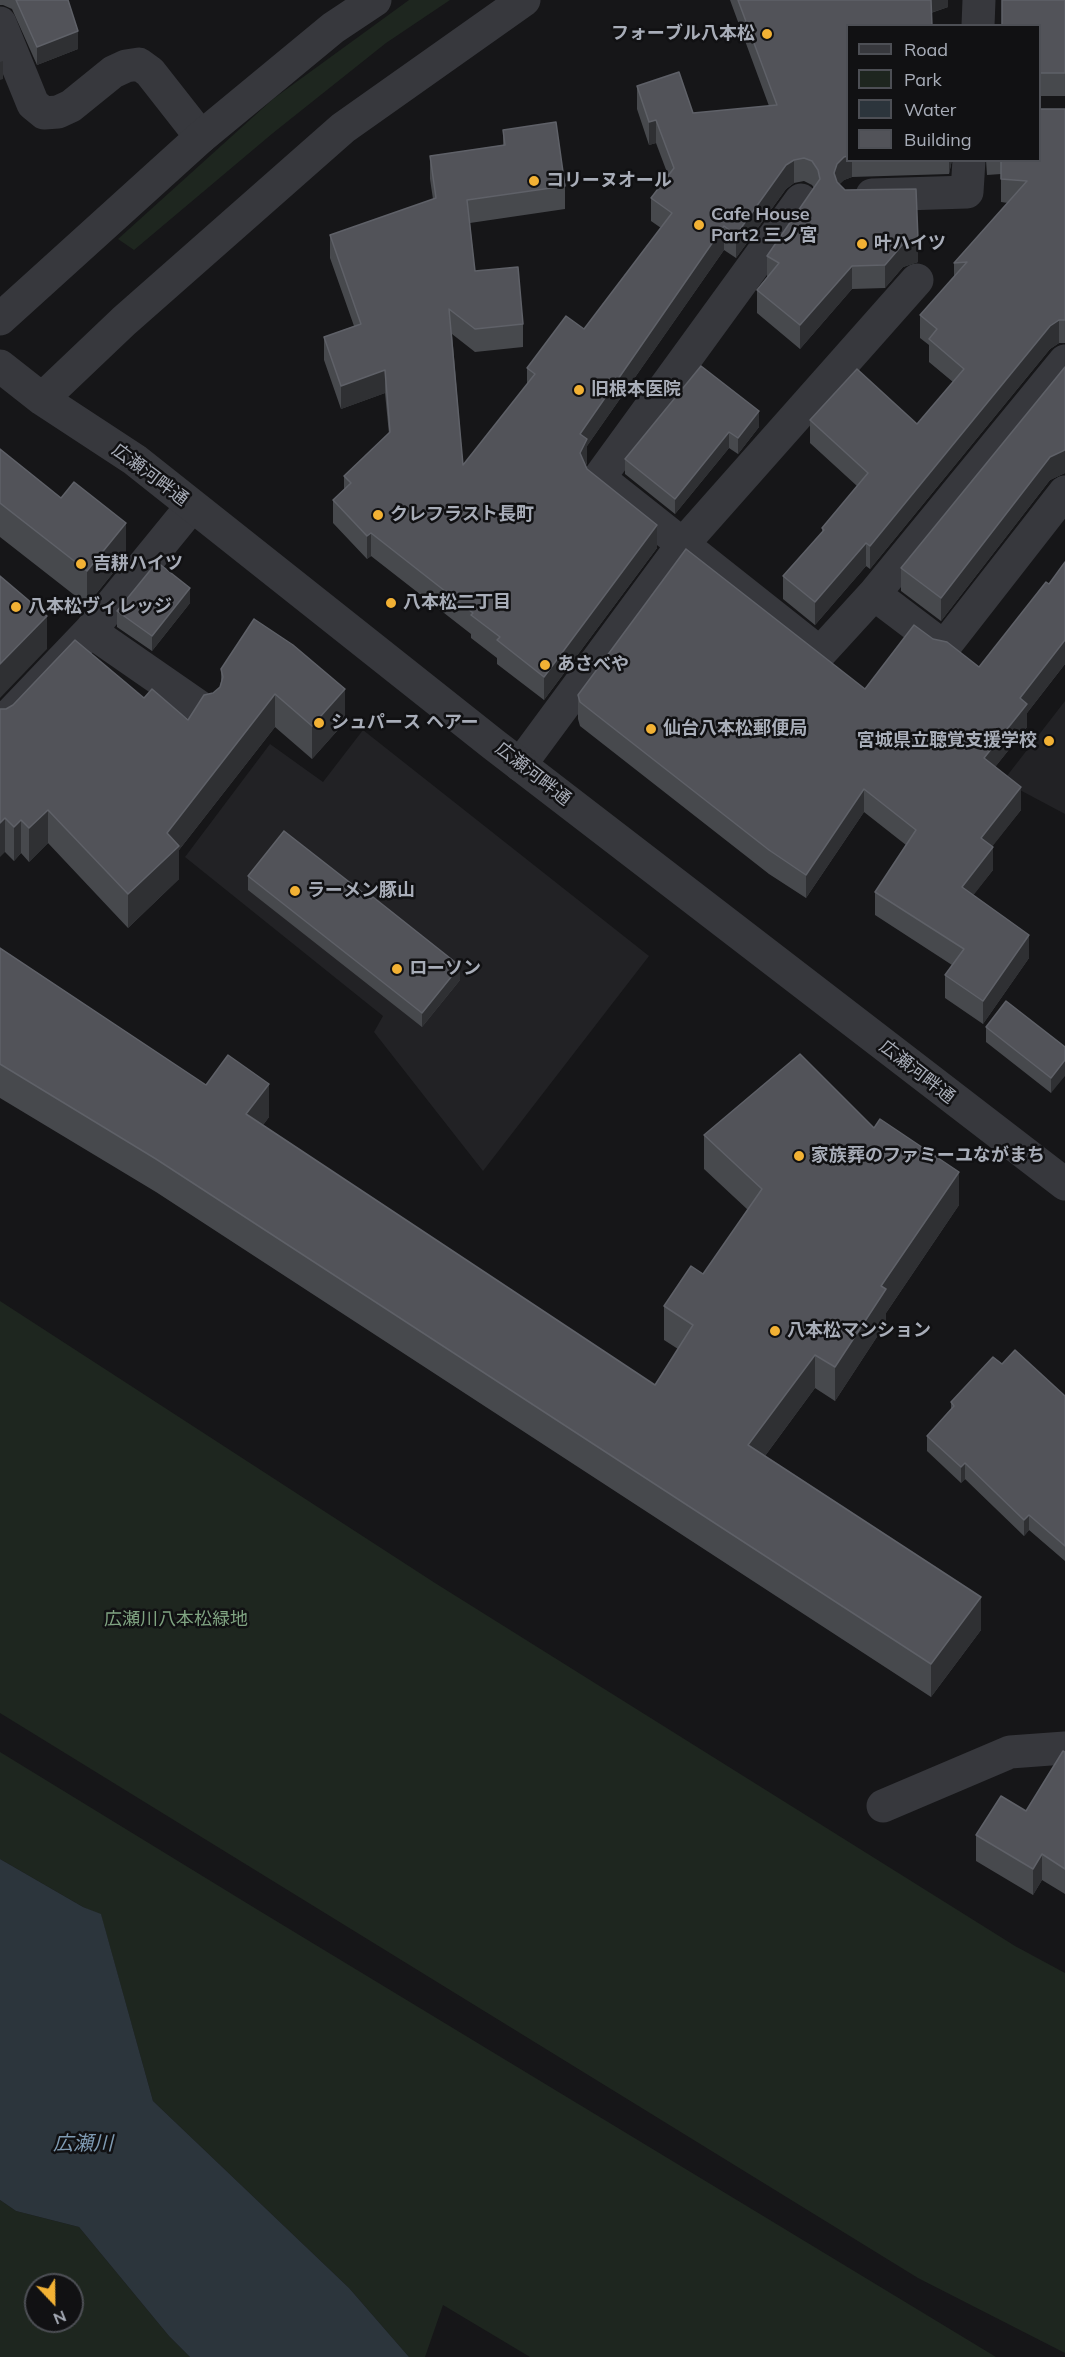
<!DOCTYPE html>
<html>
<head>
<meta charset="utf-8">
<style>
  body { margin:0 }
  #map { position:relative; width:1065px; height:2357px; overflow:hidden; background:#161618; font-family:Mulish,sans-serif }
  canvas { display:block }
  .legend { position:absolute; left:846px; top:24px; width:195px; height:138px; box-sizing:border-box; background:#111113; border:2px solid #4d4f55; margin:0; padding:8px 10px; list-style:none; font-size:18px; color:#a8adb8 }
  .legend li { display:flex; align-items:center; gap:12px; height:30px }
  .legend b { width:30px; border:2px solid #4d4f55 }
  .north { position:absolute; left:24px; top:2273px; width:60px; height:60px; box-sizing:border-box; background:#111113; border:2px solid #4d4f55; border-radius:50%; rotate:158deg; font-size:16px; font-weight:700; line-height:24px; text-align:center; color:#a8adb8 }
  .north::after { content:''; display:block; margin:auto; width:21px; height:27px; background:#f2b134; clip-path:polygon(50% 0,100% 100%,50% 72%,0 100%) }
</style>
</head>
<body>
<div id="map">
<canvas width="1065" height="2357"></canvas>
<ul class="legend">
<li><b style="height:8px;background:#37383d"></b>Road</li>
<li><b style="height:16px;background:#1e261f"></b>Park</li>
<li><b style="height:16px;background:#2c353c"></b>Water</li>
<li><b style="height:16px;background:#525359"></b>Building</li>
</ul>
<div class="north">N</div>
</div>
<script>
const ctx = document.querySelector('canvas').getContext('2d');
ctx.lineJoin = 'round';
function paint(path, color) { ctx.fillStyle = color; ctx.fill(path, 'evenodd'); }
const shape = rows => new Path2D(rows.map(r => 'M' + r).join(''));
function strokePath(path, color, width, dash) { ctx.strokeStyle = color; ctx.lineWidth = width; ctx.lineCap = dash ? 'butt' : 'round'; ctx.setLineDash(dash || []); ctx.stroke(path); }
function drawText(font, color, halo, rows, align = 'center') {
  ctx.font = font + ' Mulish,"Noto Sans JP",sans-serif'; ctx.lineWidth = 5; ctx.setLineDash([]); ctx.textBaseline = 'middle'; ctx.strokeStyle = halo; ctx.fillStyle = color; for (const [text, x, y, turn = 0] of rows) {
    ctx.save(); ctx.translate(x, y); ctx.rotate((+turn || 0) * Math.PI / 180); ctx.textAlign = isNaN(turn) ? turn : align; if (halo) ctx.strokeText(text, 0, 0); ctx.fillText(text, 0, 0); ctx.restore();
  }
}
const built = shape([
  [1065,701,1065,814,1003,781],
  [363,730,649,956,483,1171,374,1032,383,1016,185,857,270,744,323,782]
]);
const green = shape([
  [409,0,450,0,386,43,273,133,134,250,118,239,273,99],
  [0,1301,435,1583,1015,1946,1065,1973,1065,2353,918,2278,0,1713],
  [0,1752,258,1910,996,2357,530,2357,443,2305,425,2357,409,2357,349,2288,153,2101,101,1915,83,1907,0,1859],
  [0,2200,16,2211,79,2227,169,2336,190,2357,0,2357],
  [36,2285,72,2285,72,2321,36,2321]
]);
const water = shape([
  [0,1859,83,1907,101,1914,153,2101,349,2288,409,2357,190,2357,169,2336,79,2227,16,2211,0,2200]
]);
const minor = shape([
  [0,23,33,104,44,113,58,112,71,106,113,72,126,66,139,64,150,72,201,137],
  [978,26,979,0],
  [872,195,967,192,969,160],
  [801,200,599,478,820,653,874,594,944,647,1065,492],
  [874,594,1065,361],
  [90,631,204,710],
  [0,725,90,631,192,506],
  [520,765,683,544,917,280],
  [883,1806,1010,1752,1065,1748]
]);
const tertiary = shape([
  [0,319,201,137,333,28,375,0],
  [0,366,42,399,135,460,493,744,1065,1184],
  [42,399,124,321,343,128,524,0]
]);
const wall = shape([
  [0,0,68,0,78,49,37,65,12,9,3,5,0,5],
  [730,0,948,0,948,7,931,13,848,160,952,160,949,174,852,177,844,180,839,184,918,262,903,267,885,288,852,289,800,349,757,313,757,290,767,278,767,256,814,188,812,185,804,181,794,183,786,189,736,258,724,250,587,446,587,462,586,466,587,469,657,548,544,700,497,664,497,658,471,638,471,634,371,556,367,559,333,523,333,500,344,490,344,476,389,434,385,393,341,409,324,360,324,337,354,326,330,258,330,235,433,199,430,179,430,156,503,145,503,130,565,186,565,209,470,223,475,271,523,324,523,347,475,352,452,334,463,465,527,385,527,368,584,329,661,228,651,221,651,198,668,175,656,143,649,145,637,109,637,86,693,113,769,106],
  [1065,0,1065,96,1040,96,1040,26],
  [1065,109,1065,343,1059,343,1050,349,870,569,866,566,815,625,783,599,783,576,822,533,822,528,857,486,810,443,810,420,917,424,953,382,929,362,929,345,920,338,920,315,954,277,954,263,1008,203,1001,202,1001,174,987,175,986,160,1040,160],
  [701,366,759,427,738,454,729,448,675,514,625,474,625,459],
  [1065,367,1065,473,1050,480,941,621,901,591,901,568],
  [0,449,126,557,87,605,0,537],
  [1065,562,1065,664,1027,713,1027,727,995,767,1021,810,992,846,993,870,973,895,1029,958,983,1024,945,998,945,975,952,965,875,915,875,892,906,845,864,812,806,898,769,874,580,726,578,719,578,695,865,689,933,639,979,667,1049,584],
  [190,603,152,651,117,627,117,611],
  [221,669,345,722,312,759,275,727,179,850,179,879,128,928,48,843,29,862,21,853,14,861,5,852,0,709,144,698,188,720,220,687,221,682],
  [248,876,371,899,460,980,422,1027,248,890],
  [0,948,206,1085,269,1117,263,1125,655,1385,678,1349,664,1340,664,1306,703,1274,748,1210,704,1169,704,1135,874,1128,959,1205,886,1313,886,1323,835,1401,815,1388,765,1456,981,1630,931,1697,156,1192,0,1098],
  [986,1027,1065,1047,1051,1093,986,1042],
  [1002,1364,1065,1396,1065,1561,1029,1530,1024,1536,965,1479,961,1483,927,1451,927,1436,951,1409,951,1402],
  [1065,1752,1065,1894,1042,1880,1033,1895,976,1861,976,1835,1026,1811]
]);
const shadedWall = shape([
  [930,0,948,0,948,7,930,13],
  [78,31,78,49,37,65,37,47],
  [3,61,3,79,0,80,0,96,0,62],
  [656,120,656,143,649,145,649,122],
  [848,156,848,160,852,160,852,177,844,180,837,187,834,173,837,164,844,157],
  [794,160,794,183,786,189,736,258,736,235,786,165],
  [949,160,952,160,949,174],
  [724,226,724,250,587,446,587,462,580,476,580,434],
  [918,239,918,262,903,267,885,288,885,265,903,244],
  [852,266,852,289,800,349,800,325],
  [1059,320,1059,343,1050,349,870,569,870,546,1050,326],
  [385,370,385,393,341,409,341,386],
  [759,411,759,427,738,454,738,438],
  [729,432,729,448,675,514,675,499],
  [1065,450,1065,473,1050,480,941,621,941,598,1050,457],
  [126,523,126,557,87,605,87,571],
  [657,525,657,548,544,700,544,677],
  [371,533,371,556,367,559,367,536],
  [866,543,866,566,815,625,815,602],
  [190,588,190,603,152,651,152,636],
  [47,616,47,649,0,698,0,664],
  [1065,640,1065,664,1027,713,1027,727,984,781,984,758,1020,698],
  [345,689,345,722,312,759,312,726],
  [275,694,275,727,179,850,179,879,128,928,128,894,167,833],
  [1021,787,1021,810,981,861,981,838],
  [864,789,864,812,806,898,806,875],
  [48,810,48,843,29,862,29,828],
  [5,818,5,852,0,857,0,823],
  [21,820,21,853,14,861,14,827],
  [993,847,993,870,962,910,962,887],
  [1029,935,1029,958,983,1024,983,1001],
  [460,966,460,980,422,1027,422,1013],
  [1065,1060,1065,1076,1051,1093,1051,1078],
  [269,1084,269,1117,246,1148,246,1114],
  [959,1172,959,1205,886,1313,886,1323,835,1401,835,1367,881,1286],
  [815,1355,815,1388,748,1479,748,1445],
  [965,1463,965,1479,961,1483,961,1467],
  [1029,1515,1029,1530,1024,1536,1024,1520],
  [981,1597,981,1630,931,1697,931,1664],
  [1042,1854,1042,1880,1033,1895,1033,1869]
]);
const building = shape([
  [16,0,68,0,78,31,37,47,16,0],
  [738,0,931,0,932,26,848,26,848,156,844,157,837,164,834,173,837,182,845,190,916,189,918,239,903,244,885,265,852,266,800,325,757,290,779,263,767,256,820,179,818,170,812,161,804,158,794,160,786,165,736,235,724,226,580,434,587,439,580,453,587,469,657,525,544,677,497,640,500,637,471,615,473,613,371,533,367,536,333,500,351,483,344,476,390,432,385,370,341,386,324,337,361,324,330,235,436,198,430,156,505,145,503,130,556,122,565,186,467,200,475,271,518,267,523,324,475,329,449,309,463,465,535,374,527,368,566,316,584,329,672,213,651,198,674,168,656,120,649,122,637,86,679,72,693,113,777,105,738,0],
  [1002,0,1065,0,1065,73,1040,73,1040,26,1002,26,1002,0],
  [1040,109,1065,109,1065,320,1059,320,1050,326,870,546,866,543,815,602,783,576,824,530,822,528,868,473,810,420,857,369,917,424,964,369,929,339,937,329,920,315,967,262,954,263,1027,181,1001,179,1001,160,1040,160,1040,109],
  [701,366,759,411,738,438,729,432,675,499,625,459,701,366],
  [1065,367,1065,450,1050,457,941,598,901,568,1065,367],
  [0,449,61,498,74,482,126,523,87,571,0,503,0,449],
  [686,549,865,689,914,625,933,639,947,642,979,667,1046,582,1049,584,1065,562,1065,640,1020,698,1027,704,984,758,1021,787,981,838,993,847,962,887,1029,935,983,1001,945,975,964,949,875,892,916,830,864,789,806,875,769,850,580,702,578,695,686,549],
  [157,562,190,588,152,636,117,611,157,562],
  [0,576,47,616,0,664,0,576],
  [254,619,293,645,345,689,312,726,275,694,167,833,179,846,128,894,48,810,29,828,21,820,14,827,5,818,0,823,0,709,6,709,13,705,75,640,144,698,152,689,188,720,204,695,213,693,220,687,223,677,221,669,254,619],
  [284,831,371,899,373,897,460,966,422,1013,248,876,284,831],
  [0,948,206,1085,228,1055,269,1084,246,1114,655,1385,693,1325,664,1306,691,1266,703,1274,762,1189,704,1135,800,1054,874,1128,880,1119,959,1172,881,1286,886,1289,835,1367,815,1355,748,1445,981,1597,931,1664,156,1159,0,1064,0,948],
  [1006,1001,1065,1047,1065,1060,1051,1078,986,1027,1006,1001],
  [1015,1350,1065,1396,1065,1546,1029,1515,1024,1520,965,1463,961,1467,927,1436,954,1406,951,1402,993,1357,1002,1364,1015,1350],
  [1063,1751,1065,1752,1065,1869,1042,1854,1033,1869,976,1835,1001,1796,1026,1811,1063,1751]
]);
const markers = [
  [767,34,6,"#f2b134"],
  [534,181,6,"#f2b134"],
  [699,225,6,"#f2b134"],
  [862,244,6,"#f2b134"],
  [579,390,6,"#f2b134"],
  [378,515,6,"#f2b134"],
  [81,564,6,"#f2b134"],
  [391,603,6,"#f2b134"],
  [16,607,6,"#f2b134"],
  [545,665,6,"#f2b134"],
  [319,723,6,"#f2b134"],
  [651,729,6,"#f2b134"],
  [1049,741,6,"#f2b134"],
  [295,891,6,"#f2b134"],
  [397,969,6,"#f2b134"],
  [799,1156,6,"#f2b134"],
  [775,1331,6,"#f2b134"]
];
const poiNames = [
  ["フォーブル八本松",755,34,"right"],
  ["コリーヌオール",546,181],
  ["Cafe House",711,215],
  ["Part2 三ノ宮",711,236],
  ["叶ハイツ",874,244],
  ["旧根本医院",591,390],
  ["クレフラスト長町",390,515],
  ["吉耕ハイツ",93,564],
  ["八本松二丁目",403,603],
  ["八本松ヴィレッジ",28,607],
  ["あさべや",557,665],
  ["シュパース ヘアー",331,723],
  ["仙台八本松郵便局",663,729],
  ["宮城県立聴覚支援学校",1037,741,"right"],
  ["ラーメン豚山",307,891],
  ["ローソン",409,969],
  ["家族葬のファミーユながまち",811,1156],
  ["八本松マンション",787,1331]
];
const streetNames = [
  ["広瀬河畔通",150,475,37],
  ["広瀬河畔通",533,774,38],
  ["広瀬河畔通",917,1072,38]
];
const parkNames = [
  ["広瀬川八本松緑地",176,1620]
];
const waterNames = [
  ["広瀬川",83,2144]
];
paint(built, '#222225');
paint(green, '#1e261f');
paint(water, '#2c353c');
strokePath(minor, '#37383d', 33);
strokePath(tertiary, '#37383d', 33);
paint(wall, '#47494d');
paint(shadedWall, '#2f3033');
paint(building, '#525359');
strokePath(building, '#5f6168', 1.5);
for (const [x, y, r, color] of markers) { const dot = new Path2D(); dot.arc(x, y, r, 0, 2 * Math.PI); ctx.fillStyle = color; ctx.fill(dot); strokePath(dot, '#111113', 2); }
drawText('bold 18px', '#a8adb8', '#111113', poiNames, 'left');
drawText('18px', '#a8adb8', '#111113', streetNames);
drawText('18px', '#7fa381', '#111113', parkNames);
drawText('italic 20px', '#7f9bb3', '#111113', waterNames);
</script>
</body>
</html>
